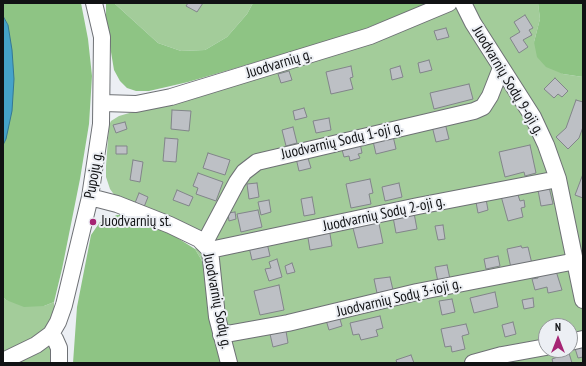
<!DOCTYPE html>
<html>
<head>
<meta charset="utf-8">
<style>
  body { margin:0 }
  #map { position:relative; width:586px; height:366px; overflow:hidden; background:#eceff4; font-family:"PT Sans Narrow",sans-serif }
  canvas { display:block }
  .frame { position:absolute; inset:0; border:4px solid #111214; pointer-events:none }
  .north { position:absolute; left:538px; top:318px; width:40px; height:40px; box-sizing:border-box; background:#eceff4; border:1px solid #94979a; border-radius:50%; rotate:0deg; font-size:11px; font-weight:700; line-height:16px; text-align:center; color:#111214 }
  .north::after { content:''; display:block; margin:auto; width:14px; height:18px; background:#a62574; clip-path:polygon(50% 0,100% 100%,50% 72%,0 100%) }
</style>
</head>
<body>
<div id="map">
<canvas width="586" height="366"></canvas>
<div class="frame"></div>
<div class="north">N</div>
</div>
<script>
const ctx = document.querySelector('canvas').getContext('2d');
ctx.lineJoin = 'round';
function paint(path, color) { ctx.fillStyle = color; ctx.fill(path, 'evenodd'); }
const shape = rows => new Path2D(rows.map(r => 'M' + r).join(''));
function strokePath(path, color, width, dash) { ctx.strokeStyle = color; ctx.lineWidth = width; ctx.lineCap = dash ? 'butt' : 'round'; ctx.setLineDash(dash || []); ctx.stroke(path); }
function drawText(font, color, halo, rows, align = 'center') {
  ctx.font = font + ' "PT Sans Narrow",sans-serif'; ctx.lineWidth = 4; ctx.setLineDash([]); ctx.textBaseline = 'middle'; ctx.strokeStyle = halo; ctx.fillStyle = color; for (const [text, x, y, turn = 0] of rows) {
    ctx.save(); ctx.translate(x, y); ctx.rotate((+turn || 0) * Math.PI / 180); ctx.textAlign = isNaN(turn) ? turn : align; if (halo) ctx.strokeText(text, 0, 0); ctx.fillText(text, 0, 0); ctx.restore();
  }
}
const green = shape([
  [114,3,253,3,247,14,227,37,205,50,181,51,158,43],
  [465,3,538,3,540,19,534,42,563,74,583,77,583,363,224,363,205,266,195,249,203,240,118,200,110,189,106,177,106,166,109,125,111,121,119,116,364,45],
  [546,326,570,326,570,350,546,350],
  [3,297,6,300,44,306,54,302,54,363,3,363]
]);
const forest = shape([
  [3,3,81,3,88,39,92,76,89,124,80,179,62,269,54,302,44,306,24,307,6,300,3,297,3,145,6,139,8,25,3,16],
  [106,3,114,3,158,43,181,51,205,50,227,37,247,14,253,3,429,3,352,34,188,82,149,91,136,91,127,88,120,81,114,70,106,22],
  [538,3,583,3,583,77,563,74,546,67,537,57,534,42,540,19],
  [117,215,130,215,168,232,195,249,205,266,224,363,73,363,77,307,91,235,100,222]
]);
const water = shape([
  [3,16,8,25,12,50,14,79,12,111,6,139,3,145,3,16]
]);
const building = shape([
  [188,3,203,3,197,12,186,6,188,3],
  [525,15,533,28,529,30,532,35,523,40,528,47,519,53,510,38,520,32,514,22,525,15],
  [446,28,449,37,437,40,434,31,446,28],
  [429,60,432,70,420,73,418,63,429,60],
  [351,66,353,77,350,78,353,89,331,94,326,72,351,66],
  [400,66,403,77,392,80,390,69,400,66],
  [289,71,292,80,281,83,278,74,289,71],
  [555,78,568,91,562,97,558,94,554,98,544,89,555,78],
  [469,84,473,99,434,109,430,93,469,84],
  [576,100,583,102,583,127,579,138,568,149,556,137,566,128,576,100],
  [304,108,307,117,295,120,293,111,304,108],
  [172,110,191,111,189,131,171,129,172,110],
  [329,118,331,130,316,133,313,121,329,118],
  [125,122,127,129,116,133,113,125,125,122],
  [445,123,449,139,436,142,432,126,445,123],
  [293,127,297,143,286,146,282,130,293,127],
  [393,136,396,149,376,154,373,141,393,136],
  [165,138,178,139,176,162,163,161,165,138],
  [360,143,362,153,358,154,360,158,350,161,349,156,344,157,341,146,360,143],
  [530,145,536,173,525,176,524,172,505,177,499,152,530,145],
  [116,146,127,146,127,154,116,154,116,146],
  [208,153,230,160,225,175,203,168,208,153],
  [307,155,311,168,299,171,296,158,307,155],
  [133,160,143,162,140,182,130,180,133,160],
  [198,173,223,182,216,201,196,194,198,188,193,186,198,173],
  [583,174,583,198,575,195,583,174],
  [370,179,373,193,369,194,371,204,351,208,346,184,370,179],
  [257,183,259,197,249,199,247,184,257,183],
  [399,183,402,197,385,201,382,187,399,183],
  [549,187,553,204,541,206,538,190,549,187],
  [177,190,193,197,189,206,173,200,177,190],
  [517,192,520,201,524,200,525,207,521,208,523,217,508,221,501,196,517,192],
  [139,193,148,197,144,207,135,203,139,193],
  [312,197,315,214,304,216,301,199,312,197],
  [486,199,488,210,478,213,476,202,486,199],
  [269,200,271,212,261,215,258,202,269,200],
  [258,210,262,227,241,232,237,214,258,210],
  [235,212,236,219,229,221,228,213,235,212],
  [414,213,417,229,396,233,393,217,414,213],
  [378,219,383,243,358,248,352,224,378,219],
  [443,225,445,239,438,240,435,226,443,225],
  [329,228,332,246,310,250,307,232,329,228],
  [267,243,270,256,252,260,249,247,267,243],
  [521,246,522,248,528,247,532,264,511,268,507,249,521,246],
  [498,256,500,266,486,269,484,259,498,256],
  [277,259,282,277,269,281,265,269,271,268,269,262,277,259],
  [292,263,295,272,287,274,285,266,292,263],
  [447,265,450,279,438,282,435,267,447,265],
  [556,271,562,290,548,293,547,287,535,290,532,279,538,278,538,275,556,271],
  [390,277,393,290,377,293,374,279,390,277],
  [279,285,284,310,260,315,254,291,279,285],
  [495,292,498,307,474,313,470,298,495,292],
  [533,298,534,307,524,309,522,300,533,298],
  [452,299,455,312,442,315,439,301,452,299],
  [339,316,342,326,329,330,326,320,339,316],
  [380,316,383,328,376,330,378,336,361,340,359,334,353,335,350,323,380,316],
  [513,322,516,334,505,337,502,325,513,322],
  [466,324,469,334,462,336,465,349,452,352,451,346,445,347,441,329,466,324],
  [286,331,288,343,273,347,270,334,286,331],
  [583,343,583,357,578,358,574,345,583,343],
  [569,353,572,363,553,363,552,359,569,353],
  [411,355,414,363,397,363,396,360,411,355]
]);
const minor = shape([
  [463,3,473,23,533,117,546,145,558,179,583,300],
  [103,103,136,104,171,97,370,36,449,3],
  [90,197,117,204,170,225,199,239,210,250,217,317,229,363],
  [204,244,237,182,244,172,257,162,474,111,483,107,490,96,501,68],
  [210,250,418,206,558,179],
  [51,334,55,339,59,348,59,363],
  [221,335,288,323,417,292,576,261],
  [570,342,583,339],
  [3,361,36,345,51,334,58,322,64,305,90,197,101,124,102,37,94,3],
  [473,363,502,355,546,347]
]);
const markers = [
  [93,222,4,"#a62574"]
];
const streetNames = [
  ["Juodvarnių g.",279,64,-17],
  ["Juodvarnių Sodų 9-oji g.",508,81,59],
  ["Juodvarnių Sodų 1-oji g.",342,141,-13],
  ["Pupojų g.",94,175,-80],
  ["Juodvarnių Sodų 2-oji g.",384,214,-12],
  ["Juodvarnių Sodų 3-ioji g.",399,298,-13],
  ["Juodvarnių Sodų g.",217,301,79]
];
const poiNames = [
  ["Juodvarnių st.",101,222]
];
paint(green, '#a3cc9a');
paint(forest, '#8ec484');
paint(water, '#45a3ca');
strokePath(water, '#357893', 1);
paint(building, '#bdc0c5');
strokePath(building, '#82858a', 1);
strokePath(minor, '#6e7175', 18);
strokePath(minor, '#fff', 16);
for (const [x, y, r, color] of markers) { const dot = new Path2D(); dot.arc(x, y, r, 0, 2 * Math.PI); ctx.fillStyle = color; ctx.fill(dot); strokePath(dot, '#eceff4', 1.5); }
drawText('15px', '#111214', '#eceff4', streetNames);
drawText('15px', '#111214', '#eceff4', poiNames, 'left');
</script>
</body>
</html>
